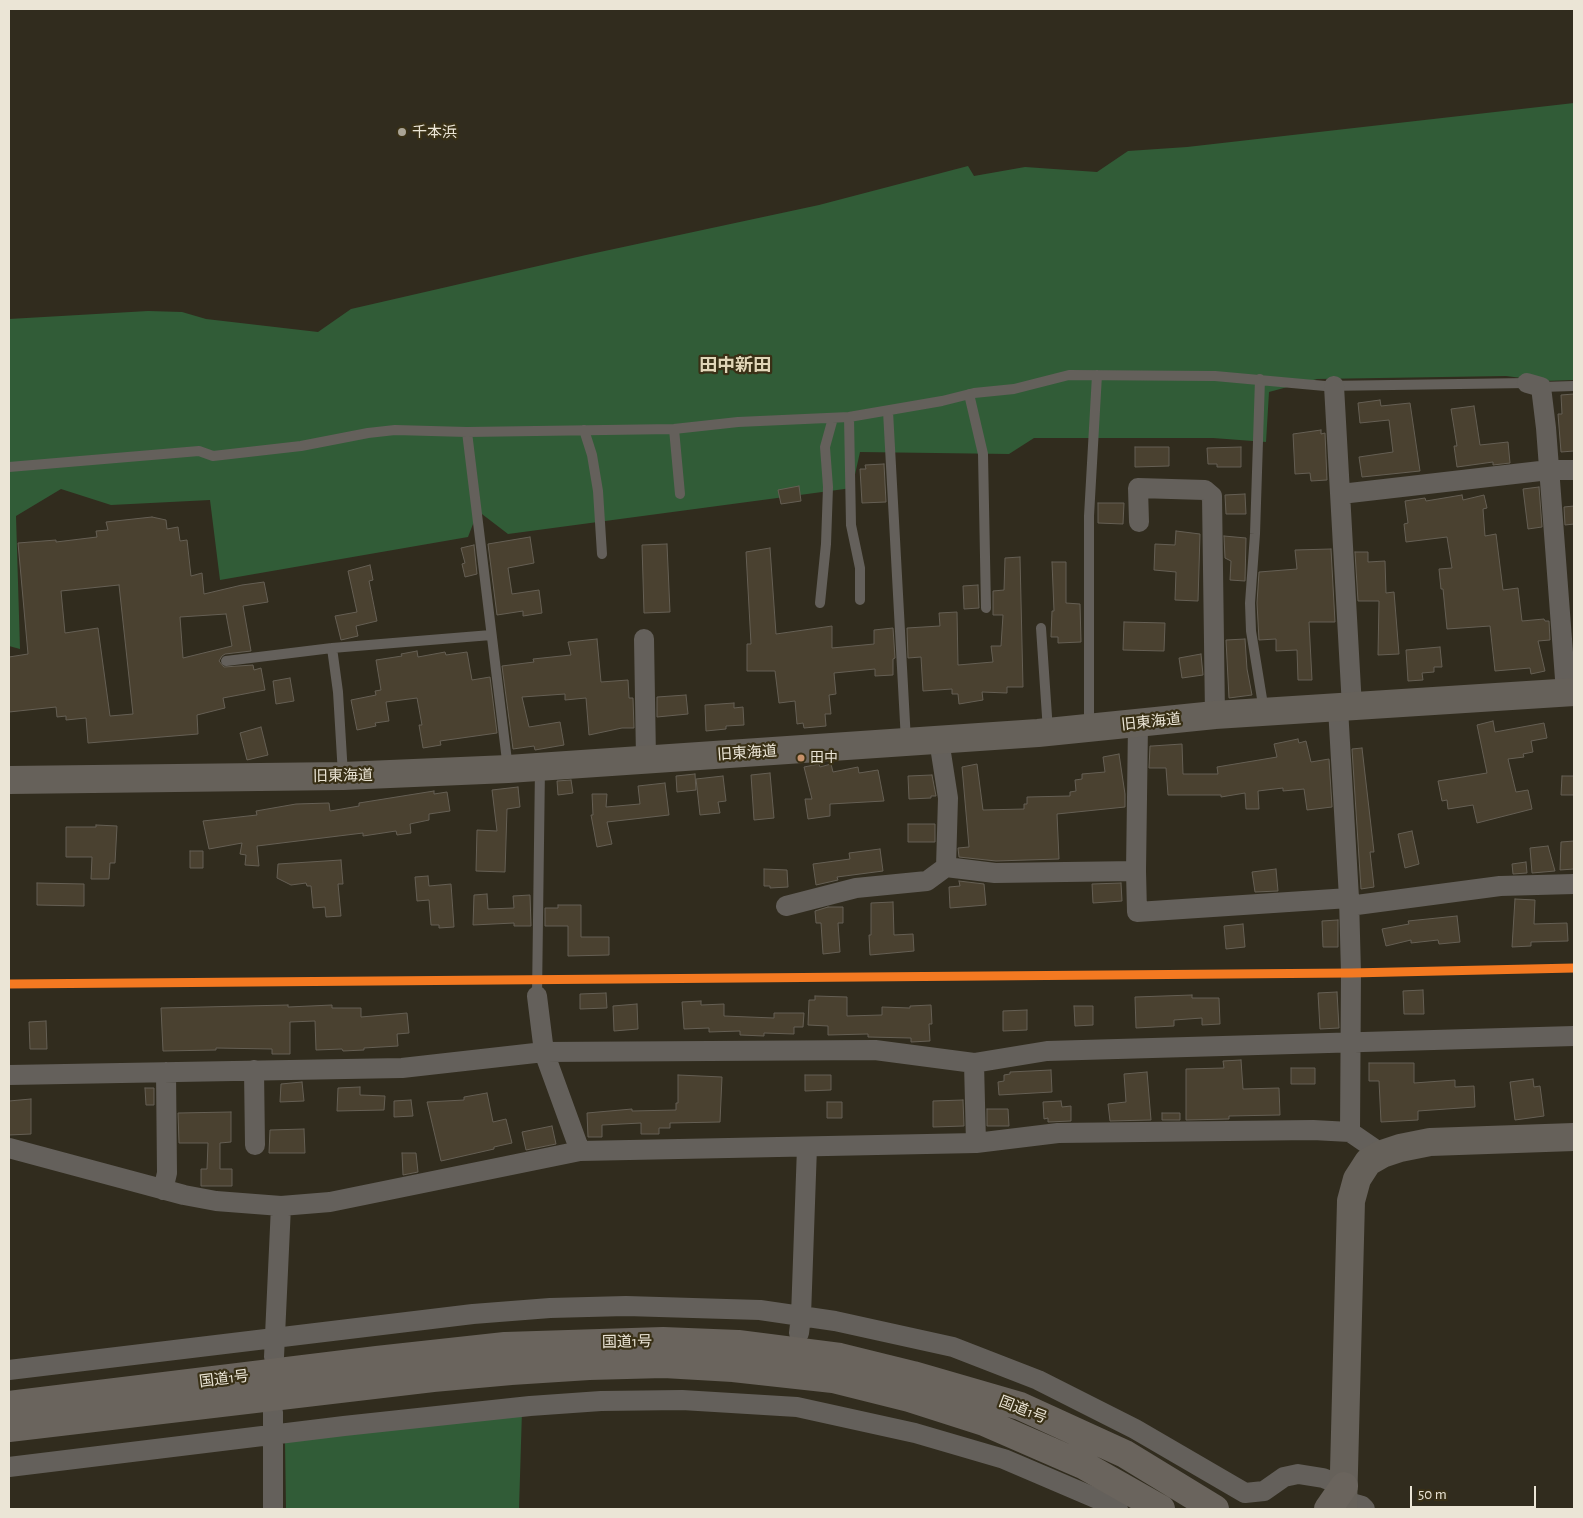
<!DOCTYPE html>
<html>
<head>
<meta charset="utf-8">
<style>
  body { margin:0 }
  #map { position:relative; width:1583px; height:1518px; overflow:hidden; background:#312c1e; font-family:"Alegreya Sans",sans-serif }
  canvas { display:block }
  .frame { position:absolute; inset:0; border:10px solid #ebe5d6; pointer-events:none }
  .scale { position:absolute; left:1410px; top:1486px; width:126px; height:22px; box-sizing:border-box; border:2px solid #ebe5d6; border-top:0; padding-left:6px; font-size:15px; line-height:18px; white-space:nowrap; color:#ebe5d6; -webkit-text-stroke:4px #393016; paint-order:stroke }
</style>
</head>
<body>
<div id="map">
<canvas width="1583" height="1518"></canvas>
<div class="frame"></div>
<div class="scale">50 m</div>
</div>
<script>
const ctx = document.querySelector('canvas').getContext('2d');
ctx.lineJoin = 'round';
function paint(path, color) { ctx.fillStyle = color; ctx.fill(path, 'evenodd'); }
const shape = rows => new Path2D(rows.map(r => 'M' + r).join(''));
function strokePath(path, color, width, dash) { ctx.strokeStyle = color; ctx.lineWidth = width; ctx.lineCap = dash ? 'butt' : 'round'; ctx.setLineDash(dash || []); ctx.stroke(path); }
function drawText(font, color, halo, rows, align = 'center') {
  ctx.font = font + ' "Alegreya Sans","Noto Sans JP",sans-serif'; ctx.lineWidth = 4.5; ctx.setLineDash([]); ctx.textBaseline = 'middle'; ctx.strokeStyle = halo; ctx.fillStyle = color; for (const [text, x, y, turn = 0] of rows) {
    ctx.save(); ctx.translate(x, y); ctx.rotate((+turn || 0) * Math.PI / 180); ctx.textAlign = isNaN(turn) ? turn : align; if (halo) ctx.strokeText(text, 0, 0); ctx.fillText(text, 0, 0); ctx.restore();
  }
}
const green = shape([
  [1574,103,1574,380,1545,381,1506,376,1317,379,1269,392,1266,442,1213,438,1034,438,1009,454,860,452,852,488,508,534,478,511,468,537,220,580,210,500,111,505,61,489,16,516,20,649,9,646,9,319,148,311,182,312,206,319,318,332,351,309,586,255,819,205,968,166,974,176,1025,167,1097,172,1128,151,1187,147],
  [522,1411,519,1509,286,1509,285,1442]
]);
const building = shape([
  [1574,394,1574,451,1561,452,1558,414,1562,414,1561,395,1574,394],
  [1380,400,1381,406,1410,403,1420,471,1362,477,1359,457,1393,452,1389,420,1360,423,1358,403,1380,400],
  [1474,406,1480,445,1508,442,1510,463,1493,465,1493,462,1457,467,1454,446,1457,446,1451,409,1474,406],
  [1321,430,1321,434,1325,433,1327,480,1311,481,1310,473,1295,474,1293,434,1321,430],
  [1135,447,1169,447,1169,466,1135,467,1135,447],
  [1241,447,1241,467,1217,467,1217,464,1208,464,1207,448,1241,447],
  [884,464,886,502,862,503,860,469,866,469,865,465,884,464],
  [799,486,801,501,781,504,778,490,799,486],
  [1539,487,1542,527,1528,529,1523,489,1539,487],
  [1245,494,1246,514,1226,514,1225,495,1245,494],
  [1462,495,1463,500,1484,495,1487,508,1483,509,1485,536,1496,534,1503,590,1518,588,1522,621,1544,619,1545,621,1549,621,1550,640,1538,641,1545,671,1531,674,1530,668,1495,671,1490,626,1447,629,1443,589,1441,589,1439,569,1452,568,1447,537,1406,542,1404,524,1408,523,1405,501,1425,498,1426,501,1462,495],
  [1098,503,1124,503,1123,524,1098,523,1098,503],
  [1574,506,1574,524,1565,525,1564,507,1574,506],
  [152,517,166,520,167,529,178,527,180,541,187,540,191,576,202,573,204,594,242,585,264,582,268,602,243,606,251,651,225,654,222,656,219,661,224,667,253,665,254,670,261,668,265,690,223,698,225,708,197,715,198,734,88,743,86,718,66,720,66,716,57,717,56,707,9,712,9,657,28,654,18,543,56,540,56,542,97,537,96,531,108,530,106,522,152,517],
  [119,585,133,714,110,716,98,628,65,633,61,591,119,585],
  [226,614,232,646,183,658,180,617,226,614],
  [1176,531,1200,534,1198,601,1175,600,1176,572,1154,570,1155,544,1175,545,1176,531],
  [1224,536,1246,538,1245,581,1230,580,1231,561,1225,558,1224,536],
  [530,537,534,563,508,568,512,594,539,590,542,613,523,616,523,611,497,615,488,544,530,537],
  [667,544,670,612,644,613,642,545,667,544],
  [474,545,477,574,465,577,462,564,465,563,461,548,474,545],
  [770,548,776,634,832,626,832,648,874,644,874,630,893,628,895,658,893,659,893,675,875,676,875,669,834,673,836,694,829,695,831,714,825,714,826,726,804,728,803,723,797,724,795,701,779,703,775,671,747,671,747,644,751,644,746,552,770,548],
  [1331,549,1335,622,1309,622,1312,680,1298,680,1297,650,1276,651,1276,639,1259,640,1257,603,1259,572,1297,569,1295,550,1331,549],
  [1355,552,1368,552,1368,562,1385,561,1386,593,1394,592,1399,654,1378,655,1379,601,1358,601,1355,552],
  [1020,557,1023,687,1007,687,1007,693,982,692,983,700,959,704,958,694,952,694,952,689,923,691,921,657,908,658,907,628,940,626,939,613,957,612,958,665,993,662,991,646,1001,646,1003,615,993,615,993,591,1004,590,1005,558,1020,557],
  [1052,562,1066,562,1066,603,1080,604,1081,642,1058,643,1058,637,1051,637,1052,611,1054,611,1052,562],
  [370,565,373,580,369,581,377,621,356,626,358,636,341,640,335,616,357,612,348,571,370,565],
  [978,585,979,608,964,609,963,586,978,585],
  [1124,622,1165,623,1164,651,1123,650,1124,622],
  [597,639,601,682,628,680,629,698,633,698,634,728,622,728,589,735,586,698,565,700,565,694,522,697,529,727,560,722,564,745,535,750,534,746,513,749,502,666,534,662,533,659,571,655,568,642,597,639],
  [1245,639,1247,669,1252,695,1229,698,1226,640,1245,639],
  [1440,647,1442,667,1434,667,1434,672,1422,673,1423,680,1408,681,1406,650,1440,647],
  [417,651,418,657,445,652,446,655,467,652,472,680,490,677,497,733,440,741,441,745,423,748,419,725,422,725,417,698,386,702,389,721,375,723,376,726,357,730,351,700,376,695,375,691,381,690,376,660,402,656,401,654,417,651],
  [1201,654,1203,675,1182,678,1179,658,1201,654],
  [290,678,294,701,276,704,273,681,290,678],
  [686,695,688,714,657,717,657,697,686,695],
  [734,703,734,708,743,707,744,725,726,726,726,729,706,731,705,705,734,703],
  [1493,721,1495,732,1544,723,1547,738,1531,741,1533,752,1523,754,1524,757,1508,759,1516,792,1528,790,1532,809,1477,823,1473,805,1448,809,1447,800,1442,801,1438,781,1487,773,1477,725,1493,721],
  [261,727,268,755,247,760,240,733,261,727],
  [1298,739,1299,743,1306,741,1311,762,1329,759,1332,807,1307,810,1304,789,1283,791,1283,788,1258,791,1259,809,1246,809,1245,793,1221,797,1221,795,1168,795,1166,768,1149,768,1150,746,1152,746,1182,744,1183,774,1218,774,1217,767,1277,757,1274,744,1298,739],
  [1362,748,1374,852,1370,852,1374,887,1361,889,1352,749,1362,748],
  [1119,754,1125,794,1125,807,1057,814,1059,859,996,861,959,857,958,848,969,847,962,767,977,764,983,810,1024,809,1024,804,1027,804,1027,797,1070,796,1070,792,1076,791,1075,780,1082,779,1082,774,1105,772,1103,757,1119,754],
  [819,764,820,767,831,764,833,772,858,767,859,773,878,770,884,801,830,804,830,816,808,819,805,799,812,799,804,767,819,764],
  [770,773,774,818,754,820,751,775,770,773],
  [695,774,696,790,677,792,676,776,695,774],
  [932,775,936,796,931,796,931,798,909,799,908,776,932,775],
  [723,776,726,801,718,802,720,813,700,815,696,779,723,776],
  [1562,776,1574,776,1574,795,1561,795,1562,776],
  [571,780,573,793,558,795,557,781,571,780],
  [665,783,669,815,607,822,612,844,597,847,591,815,593,815,592,794,607,794,606,807,640,804,638,786,665,783],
  [518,787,520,807,507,809,505,872,476,871,477,830,497,831,492,790,518,787],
  [434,791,434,794,447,792,450,811,429,814,429,820,410,824,411,833,397,835,396,831,363,836,363,833,257,846,259,866,245,865,246,855,240,854,242,843,209,849,203,821,257,815,256,811,296,804,329,803,330,811,359,806,359,803,434,791],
  [908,824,935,824,935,842,908,842,908,824],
  [96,825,117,826,115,863,110,863,109,879,91,879,92,857,66,857,66,827,96,827,96,825],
  [1412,831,1419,864,1405,868,1398,834,1412,831],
  [1574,841,1574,869,1560,870,1561,842,1574,841],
  [1548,846,1555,871,1532,873,1530,848,1548,846],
  [880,849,883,871,837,877,838,880,816,885,813,864,850,859,849,853,880,849],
  [190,851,203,851,203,868,190,868,190,851],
  [341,860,343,884,338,884,341,916,326,917,325,907,313,908,311,886,307,886,306,883,291,885,277,878,278,864,341,860],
  [1526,862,1527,873,1513,874,1512,864,1526,862],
  [764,869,787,870,788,887,770,888,770,886,764,886,764,869],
  [1276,869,1278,891,1255,892,1252,872,1276,869],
  [428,876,429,886,451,884,454,927,439,928,439,925,431,925,429,900,417,901,415,877,428,876],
  [959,881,984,884,986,905,950,908,949,887,960,886,959,881],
  [37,883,84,884,84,906,37,905,37,883],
  [1121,883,1122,901,1093,903,1092,884,1121,883],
  [487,894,488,909,514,908,513,896,530,895,531,926,514,926,514,923,473,925,474,895,487,894],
  [1515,899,1535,900,1534,924,1567,923,1568,941,1531,942,1531,946,1512,947,1515,899],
  [893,902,894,935,913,934,914,951,870,955,869,935,871,935,871,903,893,902],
  [558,905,581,905,581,937,609,937,609,955,568,956,568,926,545,926,545,908,558,908,558,905],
  [828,907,843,907,843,923,838,923,840,952,823,954,821,923,816,923,815,911,828,907],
  [1457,916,1460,942,1439,944,1438,940,1411,943,1411,940,1386,946,1382,929,1409,924,1408,921,1457,916],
  [1338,920,1338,947,1323,947,1322,921,1338,920],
  [1243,924,1245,947,1226,949,1224,926,1243,924],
  [1423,990,1424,1014,1404,1014,1403,991,1423,990],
  [1337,992,1339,1028,1320,1029,1318,993,1337,992],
  [606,993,607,1008,580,1009,580,994,606,993],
  [1192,995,1192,998,1219,998,1220,1024,1202,1025,1202,1018,1174,1020,1174,1026,1136,1028,1135,997,1192,995],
  [815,996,847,997,847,1016,882,1015,882,1007,910,1008,910,1006,931,1005,932,1024,929,1024,930,1041,911,1042,911,1038,868,1037,868,1034,828,1035,828,1026,808,1025,809,1000,815,1000,815,996],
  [701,1001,701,1005,724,1004,724,1016,774,1018,774,1013,804,1013,803,1027,794,1027,794,1034,764,1033,764,1036,740,1035,740,1031,709,1032,709,1028,684,1029,682,1002,701,1001],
  [637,1004,638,1029,614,1031,613,1006,637,1004],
  [288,1005,288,1007,332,1005,332,1008,361,1008,361,1017,407,1013,409,1033,397,1034,398,1046,364,1048,364,1050,343,1051,342,1049,316,1050,315,1021,290,1022,290,1054,272,1054,272,1049,216,1048,216,1050,163,1051,161,1008,288,1005],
  [1074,1006,1093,1006,1093,1025,1075,1026,1074,1006],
  [1027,1010,1027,1030,1003,1031,1003,1011,1027,1010],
  [46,1021,47,1049,30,1049,29,1022,46,1021],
  [1241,1060,1243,1089,1279,1088,1280,1115,1229,1116,1229,1119,1186,1120,1186,1069,1224,1068,1223,1061,1241,1060],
  [1369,1063,1414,1063,1414,1083,1455,1080,1455,1087,1474,1086,1475,1107,1418,1111,1418,1120,1381,1122,1379,1081,1369,1081,1369,1063],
  [1291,1068,1315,1068,1315,1084,1291,1084,1291,1068],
  [1051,1070,1052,1092,999,1095,998,1082,1004,1081,1004,1075,1010,1074,1010,1072,1051,1070],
  [1147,1072,1151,1120,1110,1121,1108,1104,1126,1102,1124,1074,1147,1072],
  [678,1075,722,1077,720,1122,670,1123,670,1128,659,1128,659,1134,641,1134,641,1123,602,1125,602,1137,588,1137,587,1113,632,1109,632,1111,676,1110,676,1103,678,1103,678,1075],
  [805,1075,831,1075,831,1090,805,1091,805,1075],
  [1533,1079,1534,1087,1540,1086,1544,1116,1515,1120,1510,1082,1533,1079],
  [302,1082,304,1101,280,1102,281,1084,302,1082],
  [360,1087,360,1095,385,1096,384,1110,337,1111,338,1088,360,1087],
  [145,1088,154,1088,154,1105,146,1105,145,1088],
  [487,1093,493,1122,506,1119,512,1143,494,1147,494,1149,441,1161,427,1102,464,1100,464,1097,487,1093],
  [31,1099,31,1134,9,1135,9,1101,31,1099],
  [411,1100,413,1116,394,1117,394,1101,411,1100],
  [963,1100,964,1126,933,1127,933,1101,963,1100],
  [1061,1101,1062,1107,1071,1106,1071,1121,1048,1122,1048,1118,1044,1119,1043,1102,1061,1101],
  [827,1102,842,1102,842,1118,827,1118,827,1102],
  [987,1109,1008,1109,1009,1126,987,1126,987,1109],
  [231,1112,231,1142,220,1143,220,1169,232,1169,232,1186,201,1186,201,1169,207,1169,208,1143,179,1143,178,1113,231,1112],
  [1162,1113,1180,1113,1180,1120,1162,1120,1162,1113],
  [552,1126,556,1144,526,1150,522,1132,552,1126],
  [304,1129,305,1153,269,1153,270,1130,304,1129],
  [402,1153,416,1153,418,1172,403,1175,402,1153]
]);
const lane = shape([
  [1260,379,1255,534,1250,603,1251,631,1264,711],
  [1541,387,1574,386],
  [969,394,983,454,986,608],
  [888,411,906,741],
  [849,417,851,525,860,568,860,600],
  [674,429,680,494],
  [584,430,592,455,598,491,602,554],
  [467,432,508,769],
  [9,467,199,451,213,456,301,446,368,433,395,430,467,432,674,429,738,422,849,417,942,401,974,393,1014,389,1069,375,1215,376,1325,386,1527,383],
  [820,603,826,544,828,487,825,447,833,418],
  [1041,628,1048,731],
  [332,648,338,692,343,775],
  [226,661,332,648,491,635],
  [1089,727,1089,516,1097,375],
  [537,996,540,767]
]);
const street = shape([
  [1527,383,1541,387,1546,428,1566,692],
  [1334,386,1352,707],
  [1341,494,1549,470,1574,470],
  [1139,522,1138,488,1205,490,1212,496,1215,715],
  [644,639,646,758],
  [1338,708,1349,898,1351,973,1350,1132],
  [939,740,948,798,946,867],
  [1136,871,1138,724],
  [786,906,856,888,927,881,946,867,995,873,1136,871,1137,912,1349,898],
  [1349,906,1500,886,1574,884],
  [537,996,544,1052,580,1151],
  [974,1063,976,1143],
  [254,1070,255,1145],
  [9,1075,402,1068,544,1052,875,1050,974,1063,1047,1051,1574,1036],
  [9,1148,184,1195,216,1201,281,1206,330,1202,580,1151,976,1143,1058,1133,1313,1130,1350,1132,1382,1154],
  [163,1190,167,1173,166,1072],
  [799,1333,801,1316,807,1147],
  [274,1357,281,1206],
  [9,1370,473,1314,550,1308,626,1306,760,1310,835,1321,953,1347,1038,1380,1135,1429,1245,1493,1264,1491,1284,1477,1298,1474,1323,1478,1344,1486],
  [273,1412,273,1509],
  [9,1467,344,1426,530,1406,601,1401,682,1400,797,1407,915,1433,1004,1459,1107,1503,1118,1509],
  [1344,1501,1362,1506,1365,1509]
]);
const secondary = shape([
  [9,780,343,776,508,769,1038,733,1215,715,1574,692],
  [1343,1509,1351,1201,1357,1179,1368,1162,1382,1154,1400,1148,1430,1142,1574,1137]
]);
const highway = shape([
  [9,1405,377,1360,505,1346,663,1341,738,1344,840,1357,913,1375,1020,1406,1125,1454,1215,1509],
  [9,1428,433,1378,511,1371,589,1366,664,1364,733,1368,833,1379,909,1398,984,1422,1085,1466,1161,1509],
  [1328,1509,1344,1486]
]);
const rail1 = shape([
  [9,984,1351,973,1574,968]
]);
const markers = [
  [402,132,5,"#aaa496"],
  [801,758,4.5,"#c7916a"]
];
const busNames = [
  ["田中",810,758]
];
const poiNames = [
  ["千本浜",412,132]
];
const streetNames = [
  ["旧東海道",1151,722,-6],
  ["旧東海道",747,753,-4],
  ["旧東海道",343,776,-1],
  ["国道1号",627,1342,-1],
  ["国道1号",224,1379,-7],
  ["国道1号",1023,1410,21]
];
const quarterNames = [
  ["田中新田",735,366]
];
paint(green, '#315c37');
paint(building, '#4a4130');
strokePath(building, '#655f54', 1);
strokePath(lane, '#64605b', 10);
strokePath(street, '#64605b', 20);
strokePath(secondary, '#66615a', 28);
strokePath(highway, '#6a645d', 28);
strokePath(rail1, '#f47921', 9);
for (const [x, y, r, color] of markers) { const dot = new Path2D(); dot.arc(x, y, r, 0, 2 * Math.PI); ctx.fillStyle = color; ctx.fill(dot); strokePath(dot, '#393016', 2); }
drawText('14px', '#ebe5d6', '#393016', busNames, 'left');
drawText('15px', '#ebe5d6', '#393016', poiNames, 'left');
drawText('15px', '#ebe5d6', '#393016', streetNames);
drawText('bold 18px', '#e0d5b7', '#393016', quarterNames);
</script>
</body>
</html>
